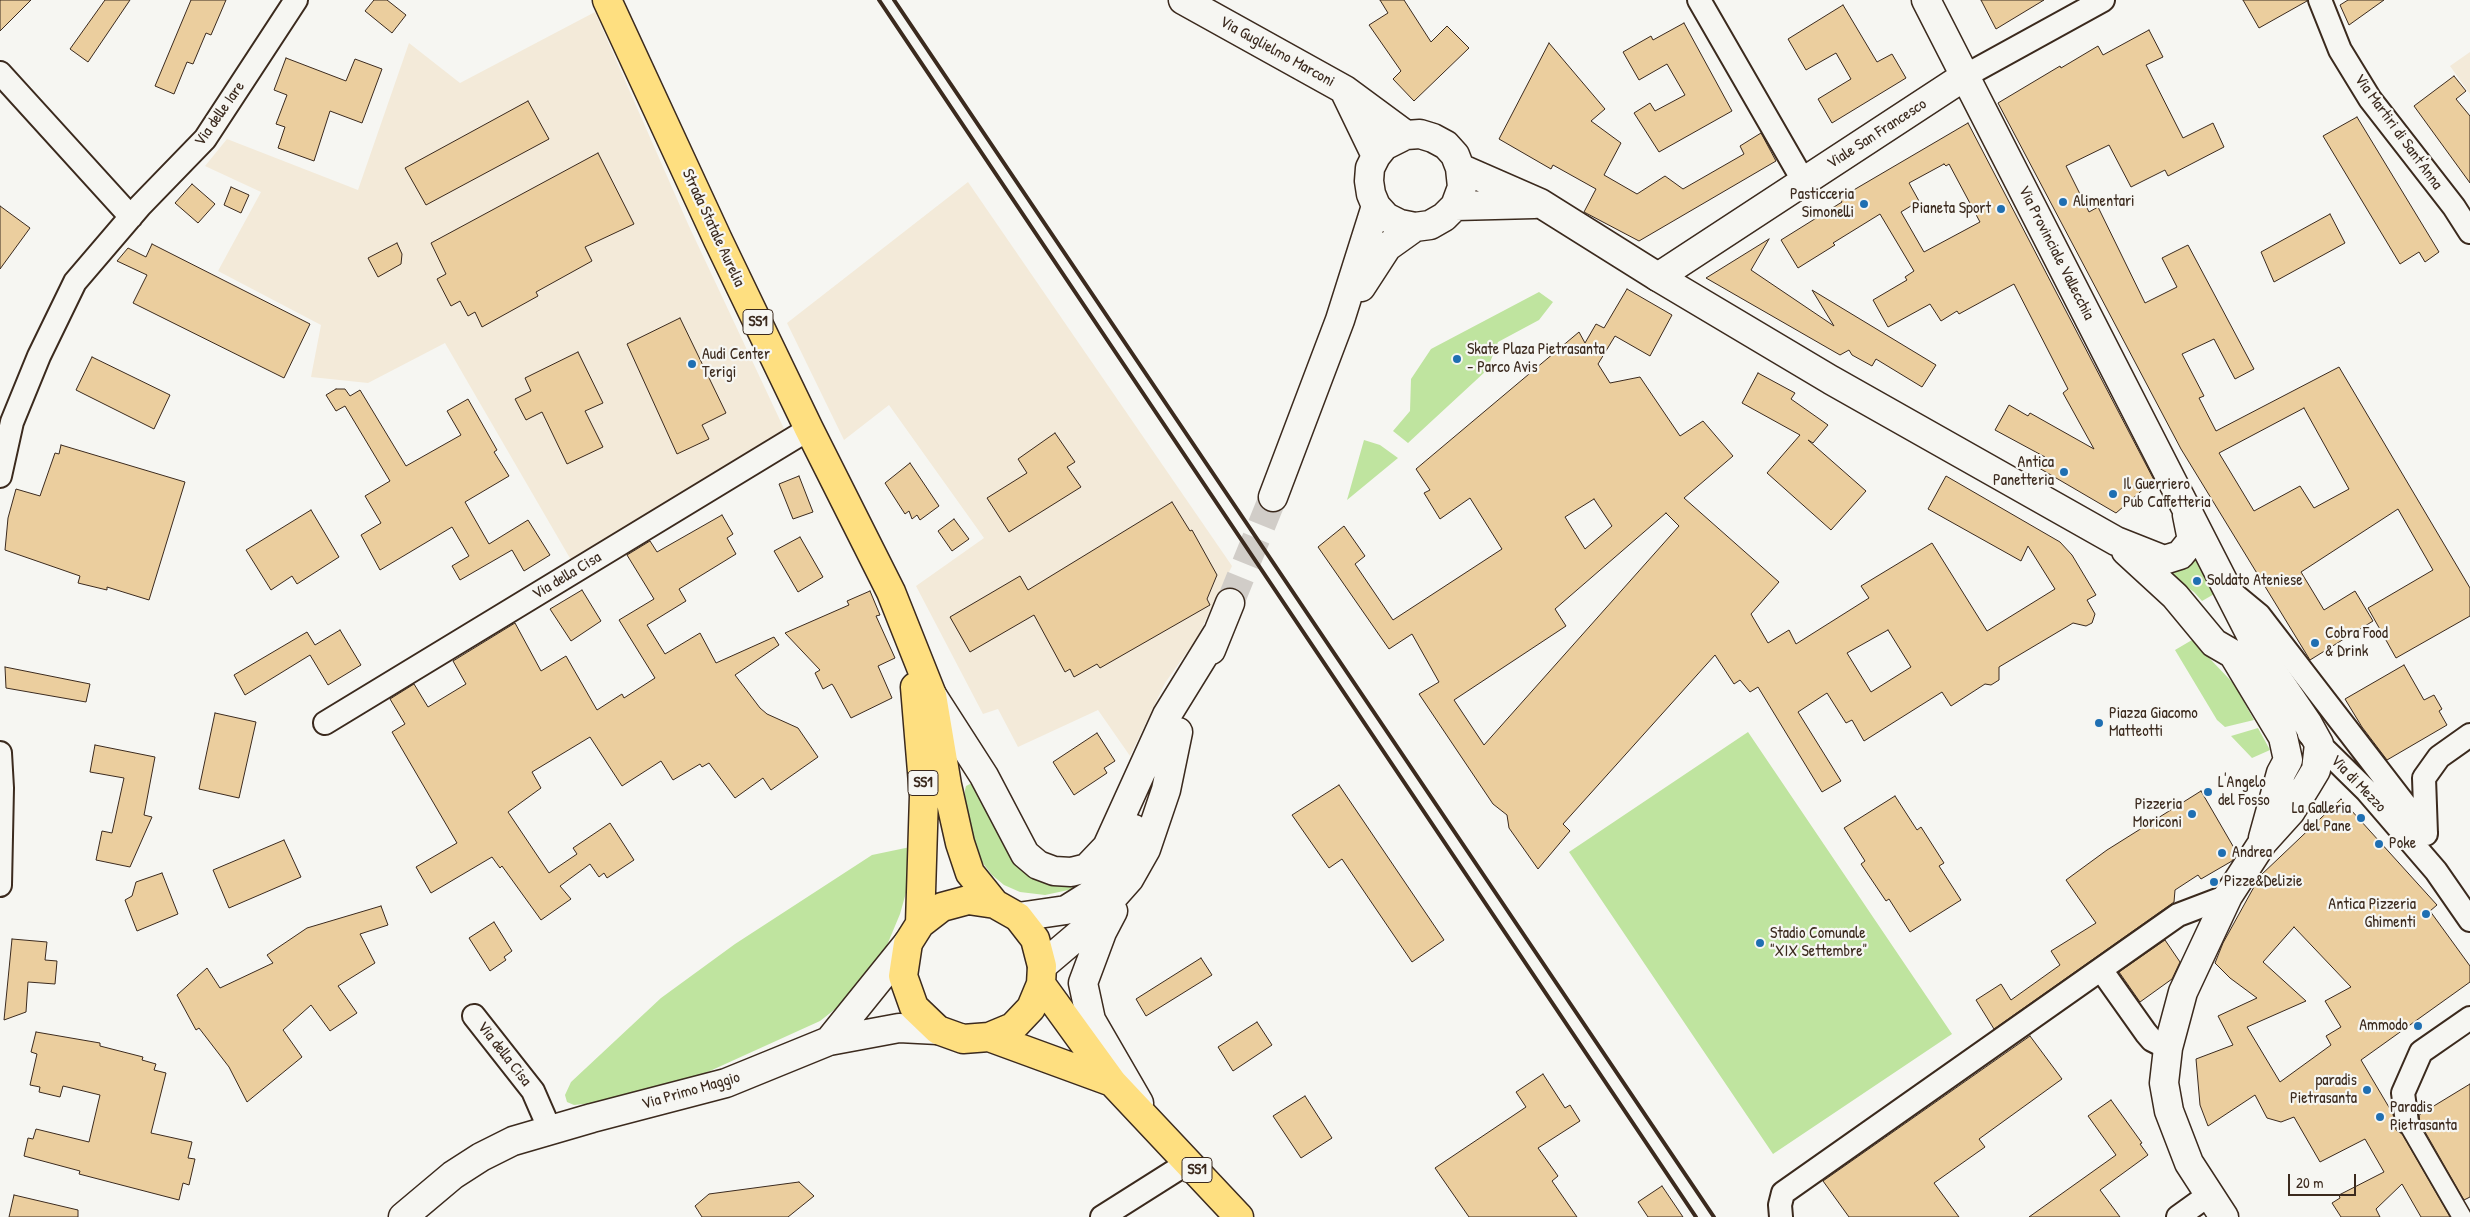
<!DOCTYPE html>
<html>
<head>
<meta charset="utf-8">
<style>
  body { margin:0 }
  #map { position:relative; width:2470px; height:1217px; overflow:hidden; background:#f6f6f2; font-family:"Patrick Hand",sans-serif }
  canvas { display:block }
  .scale { position:absolute; left:2288px; top:1174px; width:68px; height:22px; box-sizing:border-box; border:2px solid #3b2a1e; border-top:0; padding-left:6px; font-size:15px; line-height:18px; white-space:nowrap; color:#3b2a1e; -webkit-text-stroke:4px #f6f6f2; paint-order:stroke }
</style>
</head>
<body>
<div id="map">
<canvas width="2470" height="1217"></canvas>
<div class="scale">20 m</div>
</div>
<script>
const ctx = document.querySelector('canvas').getContext('2d');
ctx.lineJoin = 'round';
function paint(path, color) { ctx.fillStyle = color; ctx.fill(path, 'evenodd'); }
const shape = rows => new Path2D(rows.map(r => 'M' + r).join(''));
function strokePath(path, color, width, dash) { ctx.strokeStyle = color; ctx.lineWidth = width; ctx.lineCap = dash ? 'butt' : 'round'; ctx.setLineDash(dash || []); ctx.stroke(path); }
function drawText(font, color, halo, rows, align = 'center') {
  ctx.font = font + ' "Patrick Hand",sans-serif'; ctx.lineWidth = 4.5; ctx.setLineDash([]); ctx.textBaseline = 'middle'; ctx.strokeStyle = halo; ctx.fillStyle = color; for (const [text, x, y, turn = 0] of rows) {
    ctx.save(); ctx.translate(x, y); ctx.rotate((+turn || 0) * Math.PI / 180); ctx.textAlign = isNaN(turn) ? turn : align; if (halo) ctx.strokeText(text, 0, 0); ctx.fillText(text, 0, 0); ctx.restore();
  }
}
const built = shape([
  [595,12,688,224,786,433,571,560,445,343,368,383,311,377,321,325,218,271,261,192,205,166,227,139,358,190,409,43,460,83],
  [2470,52,2470,94,2450,66],
  [968,182,1232,566,1197,638,1165,683,1130,756,1098,710,1018,747,998,709,983,714,916,586,984,538,889,405,844,440,787,323]
]);
const green = shape([
  [1539,292,1553,302,1539,320,1498,342,1487,370,1408,443,1393,431,1410,411,1411,379,1431,349],
  [1364,440,1380,445,1398,458,1347,500],
  [2199,556,2216,593,2202,601,2194,592,2169,575,2170,569],
  [2192,640,2234,684,2254,720,2225,727,2217,720,2175,650],
  [2258,728,2270,750,2252,758,2231,736],
  [1748,732,1952,1034,1773,1154,1569,852],
  [970,784,976,784,1018,867,1032,877,1044,882,1069,884,1073,889,1045,895,1020,892,1004,885,992,875,982,862,968,826,965,805,965,790,966,786],
  [915,846,911,875,900,914,880,962,857,992,820,1021,701,1075,593,1103,574,1105,567,1102,565,1095,571,1082,661,998,735,944,872,855]
]);
const building = shape([
  [0,0,31,0,0,31,0,0],
  [105,0,130,0,88,62,70,49,105,0],
  [191,0,226,0,211,35,206,33,193,64,187,62,174,94,155,86,191,0],
  [374,0,387,0,406,15,392,33,365,11,374,0],
  [1380,0,1404,0,1431,42,1447,26,1469,48,1414,101,1393,79,1401,71,1369,25,1388,13,1380,0],
  [1981,0,2044,0,1996,29,1981,0],
  [2243,0,2307,0,2307,1,2259,28,2243,0],
  [2348,0,2384,0,2349,25,2340,5,2348,0],
  [1843,5,1877,62,1892,54,1906,78,1832,123,1818,99,1851,79,1836,53,1806,70,1788,39,1843,5],
  [1684,23,1732,111,1659,152,1634,113,1650,103,1655,111,1685,95,1667,64,1639,80,1623,52,1651,36,1653,40,1684,23],
  [2149,30,2163,57,2146,65,2183,138,2213,123,2224,147,2168,176,2165,170,2131,187,2109,145,2066,166,2089,212,2098,207,2145,303,2177,287,2162,258,2188,245,2254,369,2235,379,2214,339,2182,354,2204,396,2199,398,2216,431,2339,367,2470,588,2470,616,2396,658,2368,608,2433,570,2398,509,2301,572,2324,610,2355,591,2373,621,2310,660,2181,449,1998,103,2060,66,2061,68,2098,46,2103,55,2149,30],
  [2304,408,2349,489,2314,508,2300,486,2254,511,2219,453,2304,408],
  [1549,43,1605,109,1591,121,1621,143,1604,175,1637,194,1665,176,1683,189,1744,154,1740,146,1761,133,1776,161,1639,241,1584,212,1596,189,1553,165,1551,169,1499,139,1549,43],
  [286,58,346,81,355,59,382,69,362,123,330,111,314,161,278,148,285,127,276,124,287,95,274,90,286,58],
  [2454,76,2466,91,2456,99,2470,116,2470,183,2414,106,2454,76],
  [528,101,549,139,426,205,405,168,528,101],
  [2357,117,2439,252,2425,262,2419,252,2400,264,2323,136,2357,117],
  [1968,123,2154,480,2116,513,2039,468,2045,457,1995,430,2009,405,2028,416,2030,413,2094,449,2063,393,2068,389,2014,284,1959,314,1957,311,1941,321,1930,304,1888,327,1873,300,1907,280,1905,277,1914,271,1880,214,1833,243,1835,245,1798,268,1781,240,1842,202,1840,198,1968,123],
  [1944,164,1946,166,1949,164,1980,222,1924,252,1901,212,1919,201,1909,183,1944,164],
  [598,153,634,224,585,247,592,261,536,292,538,296,482,327,475,312,468,316,460,301,451,306,437,279,446,274,431,243,598,153],
  [192,184,215,204,198,223,175,203,192,184],
  [231,187,249,195,241,213,224,205,231,187],
  [0,206,30,228,0,269,0,206],
  [2330,214,2345,243,2274,282,2261,252,2330,214],
  [1769,239,1751,270,1834,326,1812,290,1936,365,1922,387,1876,359,1872,366,1852,355,1849,350,1840,355,1706,278,1769,239],
  [397,243,402,254,401,264,378,277,368,258,397,243],
  [152,244,310,324,284,378,133,303,147,275,117,261,128,248,146,257,152,244],
  [1627,289,1672,315,1650,356,1615,336,1598,364,1610,383,1640,377,1680,436,1703,421,1733,456,1684,498,1779,582,1751,614,1768,643,1789,630,1796,644,1869,598,1861,586,1932,543,1987,631,2055,589,2028,546,2021,561,1928,509,1946,476,2060,542,2072,555,2096,595,2087,600,2095,614,2092,623,2086,626,2073,623,1999,667,1999,680,1991,685,1985,684,1951,706,1942,692,1864,741,1852,720,1846,723,1827,693,1798,712,1841,781,1822,792,1758,687,1750,692,1740,680,1734,684,1715,655,1563,824,1570,831,1538,869,1509,828,1507,815,1493,804,1419,694,1439,682,1412,634,1389,649,1318,547,1344,526,1365,556,1355,564,1393,620,1502,549,1470,498,1440,519,1424,493,1430,490,1416,469,1579,332,1585,343,1596,324,1604,328,1627,289],
  [1594,499,1612,526,1585,549,1565,517,1594,499],
  [1666,513,1679,526,1484,745,1454,700,1566,626,1555,609,1666,513],
  [1888,630,1911,667,1871,692,1847,653,1888,630],
  [680,318,726,413,702,425,709,439,677,454,627,344,680,318],
  [578,352,603,403,585,411,603,447,567,464,542,412,526,420,515,399,531,391,525,378,578,352],
  [92,357,170,395,154,429,76,390,92,357],
  [1758,373,1795,393,1791,399,1828,425,1813,443,1808,440,1866,491,1831,530,1767,473,1800,435,1742,403,1758,373],
  [336,389,345,389,350,396,360,390,406,466,461,435,447,411,468,399,497,450,494,452,509,476,465,502,489,544,528,520,550,555,524,571,512,550,460,580,452,566,469,556,452,527,380,570,361,535,381,523,365,496,390,481,345,406,336,411,326,395,336,389],
  [1055,433,1075,462,1067,467,1081,487,1009,532,987,498,1027,473,1018,459,1055,433],
  [61,445,185,482,149,600,107,587,107,590,78,583,80,576,5,550,8,518,16,489,40,496,55,453,59,454,61,445],
  [910,463,939,506,920,520,917,515,912,519,909,511,905,514,885,483,910,463],
  [799,476,813,512,793,519,779,484,799,476],
  [1172,502,1190,531,1192,530,1217,575,1207,599,1210,605,1100,668,1097,664,1074,677,1070,669,1065,672,1034,615,970,652,950,617,1020,576,1028,590,1172,502],
  [311,510,339,557,297,584,292,576,271,590,246,550,311,510],
  [722,515,733,534,727,538,736,554,679,589,686,601,647,625,665,654,700,633,716,663,774,637,779,645,735,675,760,708,767,714,798,728,818,757,771,790,763,778,735,798,709,763,702,767,700,764,673,780,661,761,622,786,590,737,532,772,541,788,508,812,549,873,577,854,573,848,610,823,634,860,607,878,604,873,599,877,590,864,560,886,571,899,541,920,502,866,500,868,492,857,431,893,416,867,457,843,392,732,405,724,390,699,414,684,428,707,466,684,453,661,515,623,541,671,566,656,597,710,622,694,624,698,655,678,619,620,654,599,627,555,650,541,657,552,722,515],
  [954,519,969,539,952,551,938,531,954,519],
  [800,537,823,577,798,592,774,551,800,537],
  [582,590,601,621,571,641,550,609,582,590],
  [870,591,880,615,876,616,895,658,878,666,892,698,851,718,834,687,832,684,823,689,815,673,820,670,785,633,849,605,847,601,870,591],
  [340,630,361,665,328,685,310,655,245,695,234,675,307,632,315,645,340,630],
  [2404,665,2424,700,2434,695,2442,709,2439,711,2447,725,2387,760,2362,727,2345,699,2404,665],
  [5,667,90,684,86,702,6,688,5,667],
  [215,713,256,722,239,798,199,789,215,713],
  [1097,733,1115,761,1104,768,1107,773,1074,795,1053,762,1097,733],
  [95,745,155,757,144,815,152,817,130,867,96,860,102,831,112,833,124,778,90,772,95,745],
  [1339,785,1444,940,1412,962,1342,859,1329,868,1292,815,1339,785],
  [2201,791,2237,853,2232,861,2201,879,2198,875,2175,890,2174,902,1994,1029,1976,1000,2001,984,2011,1000,2060,965,2051,951,2096,923,2066,880,2107,850,2201,791],
  [1895,796,1917,830,1921,827,1944,863,1939,866,1961,900,1910,932,1889,899,1886,901,1861,864,1865,861,1844,828,1895,796],
  [2341,799,2437,905,2430,911,2470,966,2470,982,2361,1060,2393,1114,2396,1130,2402,1134,2450,1217,2421,1217,2402,1184,2376,1209,2380,1217,2341,1217,2332,1203,2340,1198,2339,1195,2384,1172,2365,1139,2320,1162,2294,1117,2281,1122,2267,1118,2255,1095,2208,1126,2200,1105,2196,1059,2233,1045,2218,1016,2257,998,2230,978,2215,963,2223,943,2260,876,2341,799],
  [2294,927,2351,987,2325,1001,2341,1027,2326,1036,2331,1045,2280,1082,2247,1027,2306,1001,2263,962,2294,927],
  [284,840,301,877,229,908,213,870,284,840],
  [162,873,178,914,137,931,125,900,132,896,136,882,162,873],
  [381,906,388,925,360,934,375,963,338,986,357,1013,330,1031,311,1005,283,1030,302,1057,247,1102,229,1067,199,1028,196,1030,177,995,207,968,220,988,273,963,267,955,307,928,381,906],
  [494,922,512,951,504,957,506,960,490,971,469,938,494,922],
  [12,939,47,942,45,960,57,961,55,984,28,982,26,1012,4,1020,12,939],
  [2165,940,2180,962,2172,979,2140,1002,2119,972,2165,940],
  [1201,958,1212,975,1146,1016,1136,999,1201,958],
  [1257,1022,1272,1045,1233,1071,1218,1047,1257,1022],
  [36,1032,100,1043,100,1046,143,1057,142,1060,156,1064,154,1070,166,1073,151,1133,192,1142,188,1158,195,1159,189,1185,183,1183,179,1200,79,1174,80,1171,24,1156,28,1138,33,1139,36,1129,89,1142,100,1095,63,1086,60,1097,39,1092,40,1087,30,1085,37,1054,31,1052,36,1032],
  [2030,1036,2062,1079,1979,1139,1985,1147,1934,1183,1959,1217,1849,1217,1823,1181,2030,1036],
  [1543,1074,1565,1108,1570,1105,1580,1121,1538,1148,1558,1176,1552,1181,1577,1217,1469,1217,1435,1168,1526,1107,1516,1092,1543,1074],
  [2470,1084,2470,1197,2464,1200,2420,1123,2419,1115,2470,1084],
  [1305,1096,1332,1138,1301,1158,1273,1116,1305,1096],
  [2111,1100,2142,1143,2140,1144,2148,1155,2100,1190,2120,1217,2029,1217,2116,1155,2088,1116,2111,1100],
  [799,1182,814,1196,788,1217,702,1217,695,1206,709,1194,799,1182],
  [1662,1186,1683,1217,1648,1217,1638,1202,1662,1186],
  [14,1195,78,1210,78,1217,9,1217,14,1195]
]);
const tertiaryTunnel = shape([
  [1230,603,1273,497]
]);
const pedestrian = shape([
  [2407,1122,2462,1217]
]);
const minor = shape([
  [1699,0,1804,182],
  [2320,0,2340,50,2370,99,2454,207,2470,232],
  [0,73,131,217],
  [1965,76,2103,0],
  [0,476,12,422,39,356,75,282,140,206,205,139,296,0],
  [2230,591,2259,615,2426,832],
  [325,723,809,429],
  [2309,734,2367,791,2436,871,2470,920],
  [0,753,2,788,0,885],
  [2426,834,2424,778,2439,757,2470,735],
  [2102,971,2146,1033,2152,1040,2168,1048],
  [474,1016,533,1091,550,1130],
  [2407,1122,2403,1093,2421,1052,2470,1018],
  [1102,1217,1189,1162],
  [1781,1217,1780,1205,1783,1193,2178,915,2228,896],
  [2178,1217,2210,1194]
]);
const tertiary = shape([
  [1183,0,1345,90,1406,135,1420,134,1433,138,1446,145,1455,155,1460,168,1462,187,1455,206,1444,217,1430,225,1415,227,1400,224,1386,217,1376,206,1371,194,1369,181,1370,168,1376,156,1384,146,1406,135],
  [1346,94,1376,156],
  [1460,168,1540,203,1658,277],
  [1455,206,1534,204],
  [1361,287,1387,247,1415,227],
  [1273,497,1340,320,1376,206],
  [1211,650,1230,603],
  [932,695,984,776,1025,854,1038,865,1054,871,1071,872,1087,868,1107,847,1167,715,1217,634],
  [1113,911,1102,932,1083,983,1091,1020,1139,1103],
  [1018,917,1066,910,1109,883,1134,829],
  [1042,966,1082,932,1129,879,1146,849,1166,790,1178,732],
  [829,1041,908,943],
  [403,1217,453,1175,481,1157,513,1141,592,1118,726,1083,829,1041,899,1028,938,1030]
]);
const secondary = shape([
  [1926,0,2261,655,2308,724,2319,744,2316,770,2307,785,2291,811,2263,842,2228,896,2183,992,2168,1048,2164,1083,2169,1111,2189,1163,2224,1217],
  [1965,76,1658,277,1831,380,2116,541,2164,560,2180,555,2192,540,2187,515],
  [2126,551,2175,596,2214,643,2233,654,2283,737,2288,760,2281,773,2263,838]
]);
const primary = shape([
  [607,0,718,240,809,429,891,592,932,695,947,785,960,843,970,873,995,904,1018,917,1035,939,1042,966,1041,984,1031,1008,1013,1027,989,1037,963,1039,938,1030,914,1007,903,976,908,943,920,924,942,907,968,900,995,904],
  [915,687,924,796,920,924],
  [1041,984,1112,1082,1239,1217],
  [989,1037,1112,1082]
]);
const rail = shape([
  [879,0,1696,1217],
  [894,0,1714,1217]
]);
const markers = [
  [2063,202,5,"#1f6fb2"],
  [1864,204,5,"#1f6fb2"],
  [2001,209,5,"#1f6fb2"],
  [1457,359,5,"#1f6fb2"],
  [692,364,5,"#1f6fb2"],
  [2064,472,5,"#1f6fb2"],
  [2113,494,5,"#1f6fb2"],
  [2197,581,5,"#1f6fb2"],
  [2315,643,5,"#1f6fb2"],
  [2099,723,5,"#1f6fb2"],
  [2208,792,5,"#1f6fb2"],
  [2192,814,5,"#1f6fb2"],
  [2361,818,5,"#1f6fb2"],
  [2379,844,5,"#1f6fb2"],
  [2222,853,5,"#1f6fb2"],
  [2214,882,5,"#1f6fb2"],
  [2426,914,5,"#1f6fb2"],
  [1760,943,5,"#1f6fb2"],
  [2418,1026,5,"#1f6fb2"],
  [2367,1090,5,"#1f6fb2"],
  [2380,1117,5,"#1f6fb2"]
];
const shields = [
  [758,322,30],
  [923,783,30],
  [1197,1170,30]
];
const shieldNames = [
  ["SS1",758,322],
  ["SS1",923,783],
  ["SS1",1197,1170]
];
const streetNames = [
  ["Via Guglielmo Marconi",1277,52,29],
  ["Via delle Iare",220,114,-55],
  ["Via Martiri di Sant'Anna",2398,132,54],
  ["Viale San Francesco",1877,134,-33],
  ["Strada Statale Aurelia",713,228,65],
  ["Via Provinciale Vallecchia",2056,253,63],
  ["Via della Cisa",567,576,-31],
  ["Via di Mezzo",2358,784,46],
  ["Via della Cisa",504,1054,52],
  ["Via Primo Maggio",691,1091,-16]
];
const poiNames = [
  ["Pasticceria",1854,195,"right"],
  ["Simonelli",1854,213,"right"],
  ["Alimentari",2073,202],
  ["Pianeta Sport",1991,209,"right"],
  ["Skate Plaza Pietrasanta",1467,350],
  ["- Parco Avis",1467,368],
  ["Audi Center",702,355],
  ["Terigi",702,373],
  ["Antica",2054,463,"right"],
  ["Panetteria",2054,481,"right"],
  ["Il Guerriero",2123,485],
  ["Pub Caffetteria",2123,503],
  ["Soldato Ateniese",2207,581],
  ["Cobra Food",2325,634],
  ["& Drink",2325,652],
  ["Piazza Giacomo",2109,714],
  ["Matteotti",2109,732],
  ["L'Angelo",2218,783],
  ["del Fosso",2218,801],
  ["Pizzeria",2182,805,"right"],
  ["Moriconi",2182,823,"right"],
  ["La Galleria",2351,809,"right"],
  ["del Pane",2351,827,"right"],
  ["Poke",2389,844],
  ["Andrea",2232,853],
  ["Pizze&Delizie",2224,882],
  ["Antica Pizzeria",2416,905,"right"],
  ["Ghimenti",2416,923,"right"],
  ["Stadio Comunale",1770,934],
  ["\"XIX Settembre\"",1770,952],
  ["Ammodo",2408,1026,"right"],
  ["paradis",2357,1081,"right"],
  ["Pietrasanta",2357,1099,"right"],
  ["Paradis",2390,1108],
  ["Pietrasanta",2390,1126]
];
paint(built, '#f3ead9');
paint(green, '#bfe49f');
paint(building, '#ebce9e');
strokePath(building, '#3b2a1e', 1);
strokePath(tertiaryTunnel, '#d1cdc8', 28, [28, 14]);
strokePath(pedestrian, '#3b2a1e', 21);
strokePath(minor, '#3b2a1e', 26);
strokePath(tertiary, '#3b2a1e', 31);
strokePath(secondary, '#3b2a1e', 31);
strokePath(primary, '#3b2a1e', 31);
strokePath(pedestrian, '#f6f6f2', 18);
strokePath(minor, '#f6f6f2', 22);
strokePath(tertiary, '#f6f6f2', 28);
strokePath(secondary, '#f6f6f2', 28);
strokePath(primary, '#fedf80', 28);
strokePath(rail, '#3b2a1e', 4);
for (const [x, y, r, color] of markers) { const dot = new Path2D(); dot.arc(x, y, r, 0, 2 * Math.PI); ctx.fillStyle = color; ctx.fill(dot); strokePath(dot, '#f6f6f2', 2); }
for (const [x, y, w] of shields) { const box = new Path2D(); box.roundRect(x - w / 2, y - 12.5, w, 25, 4); ctx.fillStyle = '#f6f6f2'; ctx.fill(box); strokePath(box, '#3b2a1e', 1); }
drawText('bold 15px', '#3b2a1e', null, shieldNames);
drawText('16px', '#3b2a1e', '#f6f6f2', streetNames);
drawText('16px', '#3b2a1e', '#f6f6f2', poiNames, 'left');
</script>
</body>
</html>
